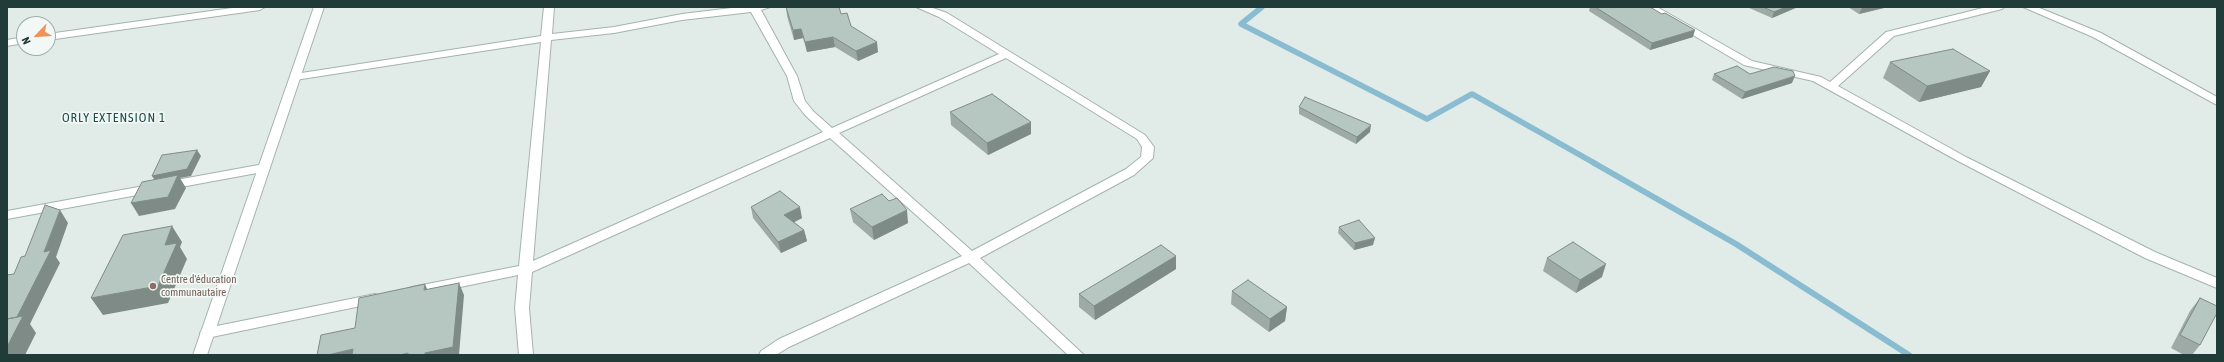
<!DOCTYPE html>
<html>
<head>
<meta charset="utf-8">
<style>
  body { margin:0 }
  #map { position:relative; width:2224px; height:362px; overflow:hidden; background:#e1ebe8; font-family:"Asap Condensed",sans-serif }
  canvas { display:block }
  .frame { position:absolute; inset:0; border:8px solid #213c38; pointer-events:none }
  .north { position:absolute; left:16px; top:16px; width:40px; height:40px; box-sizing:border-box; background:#f1f8f6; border:1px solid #9eadaa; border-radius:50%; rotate:245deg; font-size:11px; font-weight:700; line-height:16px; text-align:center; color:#213c38 }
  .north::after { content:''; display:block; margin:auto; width:14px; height:18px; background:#f0935a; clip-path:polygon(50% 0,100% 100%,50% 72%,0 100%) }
</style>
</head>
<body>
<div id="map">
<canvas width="2224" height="362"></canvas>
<div class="frame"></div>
<div class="north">N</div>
</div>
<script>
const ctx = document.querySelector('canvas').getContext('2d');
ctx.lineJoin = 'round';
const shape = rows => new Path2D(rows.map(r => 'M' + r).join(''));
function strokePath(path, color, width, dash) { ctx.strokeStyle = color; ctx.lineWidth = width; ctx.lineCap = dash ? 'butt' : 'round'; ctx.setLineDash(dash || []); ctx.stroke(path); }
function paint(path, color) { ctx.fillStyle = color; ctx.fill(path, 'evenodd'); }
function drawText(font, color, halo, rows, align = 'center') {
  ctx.font = font + ' "Asap Condensed",sans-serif'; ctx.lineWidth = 3.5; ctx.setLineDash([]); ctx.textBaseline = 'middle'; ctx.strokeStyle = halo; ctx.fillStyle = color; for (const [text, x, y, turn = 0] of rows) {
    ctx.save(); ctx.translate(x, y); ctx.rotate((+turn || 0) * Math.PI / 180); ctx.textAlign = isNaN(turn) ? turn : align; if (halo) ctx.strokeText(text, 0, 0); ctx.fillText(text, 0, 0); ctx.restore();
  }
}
const streamFar1 = shape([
  [1262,7,1241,24,1427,119,1472,94,1596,164]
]);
const stream = shape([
  [1594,163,1736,244,1909,355]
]);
const minor = shape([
  [239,7,265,7,260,10,48,40,48,34,239,7],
  [544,7,554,7,552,34,614,27,682,14,740,7,770,7,761,10,797,76,805,101,813,111,832,128,999,54,939,17,916,7,930,7,947,13,1145,135,1154,147,1153,158,1134,175,980,258,1084,355,1068,355,969,263,789,347,776,355,759,355,761,351,779,339,962,256,830,138,532,272,529,308,533,355,519,355,515,308,518,275,412,297,407,295,405,292,407,289,412,287,519,266,541,42,295,80,290,77,295,74,541,36,544,7],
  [751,12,787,76,794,101,805,115,823,132,533,261,551,40,614,33,682,20,751,12],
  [1006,58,1137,139,1142,147,1141,157,1126,169,972,251,839,133,1006,58],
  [1645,7,1657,7,1752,61,1821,77,1830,82,1886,32,1987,7,2004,7,2002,9,1894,36,1838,86,1966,157,2155,252,2217,278,2217,288,2145,258,1958,161,1813,81,1744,65,1645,7],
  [2023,7,2037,7,2101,33,2217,97,2217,105,2093,37,2023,7],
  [24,37,24,43,7,46,7,40,24,37],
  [264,164,270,168,268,171,7,219,7,211,264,164],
  [375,294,380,296,382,299,380,302,207,338,202,336,200,333,202,330,207,328,375,294]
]);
const tertiary = shape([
  [314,7,324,7,207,355,193,355,314,7]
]);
const wall = shape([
  [786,7,841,14,851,26,878,52,858,61,835,47,807,52,803,38,794,40,787,16],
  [1590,7,1650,7,1693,37,1650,50,1589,11],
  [1747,7,1798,7,1772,18],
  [1848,7,1888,7,1859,14],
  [1890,62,1990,71,1981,87,1919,102,1883,78],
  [1714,74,1750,74,1792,83,1742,99,1712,80],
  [1299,107,1370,132,1356,144,1299,114],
  [950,112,1031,134,988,155,951,125],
  [751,207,802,218,794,222,804,230,807,241,781,253,753,218],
  [850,209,908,223,874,240,853,222],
  [1339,227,1373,245,1354,250,1338,233],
  [1176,256,1176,269,1095,320,1079,307,1079,294],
  [1547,258,1602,277,1576,293,1543,271],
  [1232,291,1287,307,1285,321,1269,332,1231,304],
  [2200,298,2200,345,2192,355,2184,355,2171,348,2190,311]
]);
const shadedWall = shape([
  [1786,7,1798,7,1772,18,1774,12],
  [1865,7,1888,7,1859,14,1862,8],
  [801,29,803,38,794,40,793,30],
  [1695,30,1693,37,1650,50,1652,43],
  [833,37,835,47,807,52,805,42],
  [877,42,878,52,858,61,856,51],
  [1990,71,1981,87,1919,102,1927,86],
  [1795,76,1792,83,1742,99,1745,92],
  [1031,122,1031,134,988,155,987,143],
  [1371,125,1370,132,1356,144,1357,137],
  [197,150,201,156,191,176,180,178,186,188,175,209,139,216,131,203,156,182,152,176],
  [800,207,802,218,787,226,784,215],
  [60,210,68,223,56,257,60,263,30,324,36,333,25,355,7,355,7,333,44,252],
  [907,210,908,223,874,240,872,227],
  [172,226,182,242,180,247,187,259,168,303,103,315,91,298,165,245],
  [804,230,807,241,781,253,778,242],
  [1375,238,1373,245,1354,250,1355,243],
  [1176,256,1176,269,1095,320,1094,306],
  [1606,264,1602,277,1576,293,1580,280],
  [459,283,464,295,459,355,425,355,425,353],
  [425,284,430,296,424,290],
  [1287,307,1285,321,1269,332,1270,319],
  [353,349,356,355,328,355]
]);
const building = shape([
  [786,7,839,7,841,14,847,13,851,26,877,42,856,51,833,37,805,42,801,29,793,30,786,7],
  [1595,7,1650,7,1662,14,1665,13,1695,30,1652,43,1595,7],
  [1763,7,1786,7,1774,12,1763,7],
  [1953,49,1990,71,1927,86,1890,62,1953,49],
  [1737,66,1750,74,1774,67,1793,71,1795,76,1745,92,1714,74,1737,66],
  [992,94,1031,122,987,143,950,112,992,94],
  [1305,97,1371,125,1357,137,1299,107,1305,97],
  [197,150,187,169,152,176,162,155,197,150],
  [178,175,168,197,131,203,142,182,178,175],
  [780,191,800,207,784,215,804,230,778,242,751,207,780,191],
  [882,194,889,201,897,198,907,210,872,227,850,209,882,194],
  [45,205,60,210,44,252,51,250,17,317,7,319,7,275,14,274,21,257,25,256,45,205],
  [1359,220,1375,238,1355,243,1339,227,1359,220],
  [172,226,165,245,177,243,158,286,91,298,123,235,172,226],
  [1573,242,1606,264,1580,280,1547,258,1573,242],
  [1161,245,1176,256,1094,306,1079,294,1161,245],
  [1248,280,1287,307,1270,319,1232,291,1248,280],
  [459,283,453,347,425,353,425,355,408,355,408,353,400,355,352,355,353,349,328,355,317,355,321,335,355,328,359,298,425,284,424,290,459,283],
  [2200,298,2217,306,2217,313,2200,345,2180,335,2200,298],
  [23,316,7,347,7,319,23,316]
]);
const markers = [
  [153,286,4,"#8d6e63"]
];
const educationNames = [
  ["Centre d'éducation",161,280],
  ["communautaire",161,293]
];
const quarterNames = [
  ["ORLY EXTENSION 1",114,118]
];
strokePath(streamFar1, '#89bcd0', 5.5);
strokePath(stream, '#89bcd0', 6);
strokePath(minor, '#a4b3b0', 2);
strokePath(tertiary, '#a4b3b0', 2);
paint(minor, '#fff');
paint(tertiary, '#fff');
paint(wall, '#9daaa6');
paint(shadedWall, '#7f8b87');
paint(building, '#b6c6c1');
strokePath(building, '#7f8b87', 1);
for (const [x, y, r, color] of markers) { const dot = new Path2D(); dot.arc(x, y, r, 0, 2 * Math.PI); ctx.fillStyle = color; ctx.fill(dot); strokePath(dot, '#f1f8f6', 1.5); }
drawText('11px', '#785e54', '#f1f8f6', educationNames, 'left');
ctx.letterSpacing = '1px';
drawText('13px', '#1e4e48', '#f1f8f6', quarterNames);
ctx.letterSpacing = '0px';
</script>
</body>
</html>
